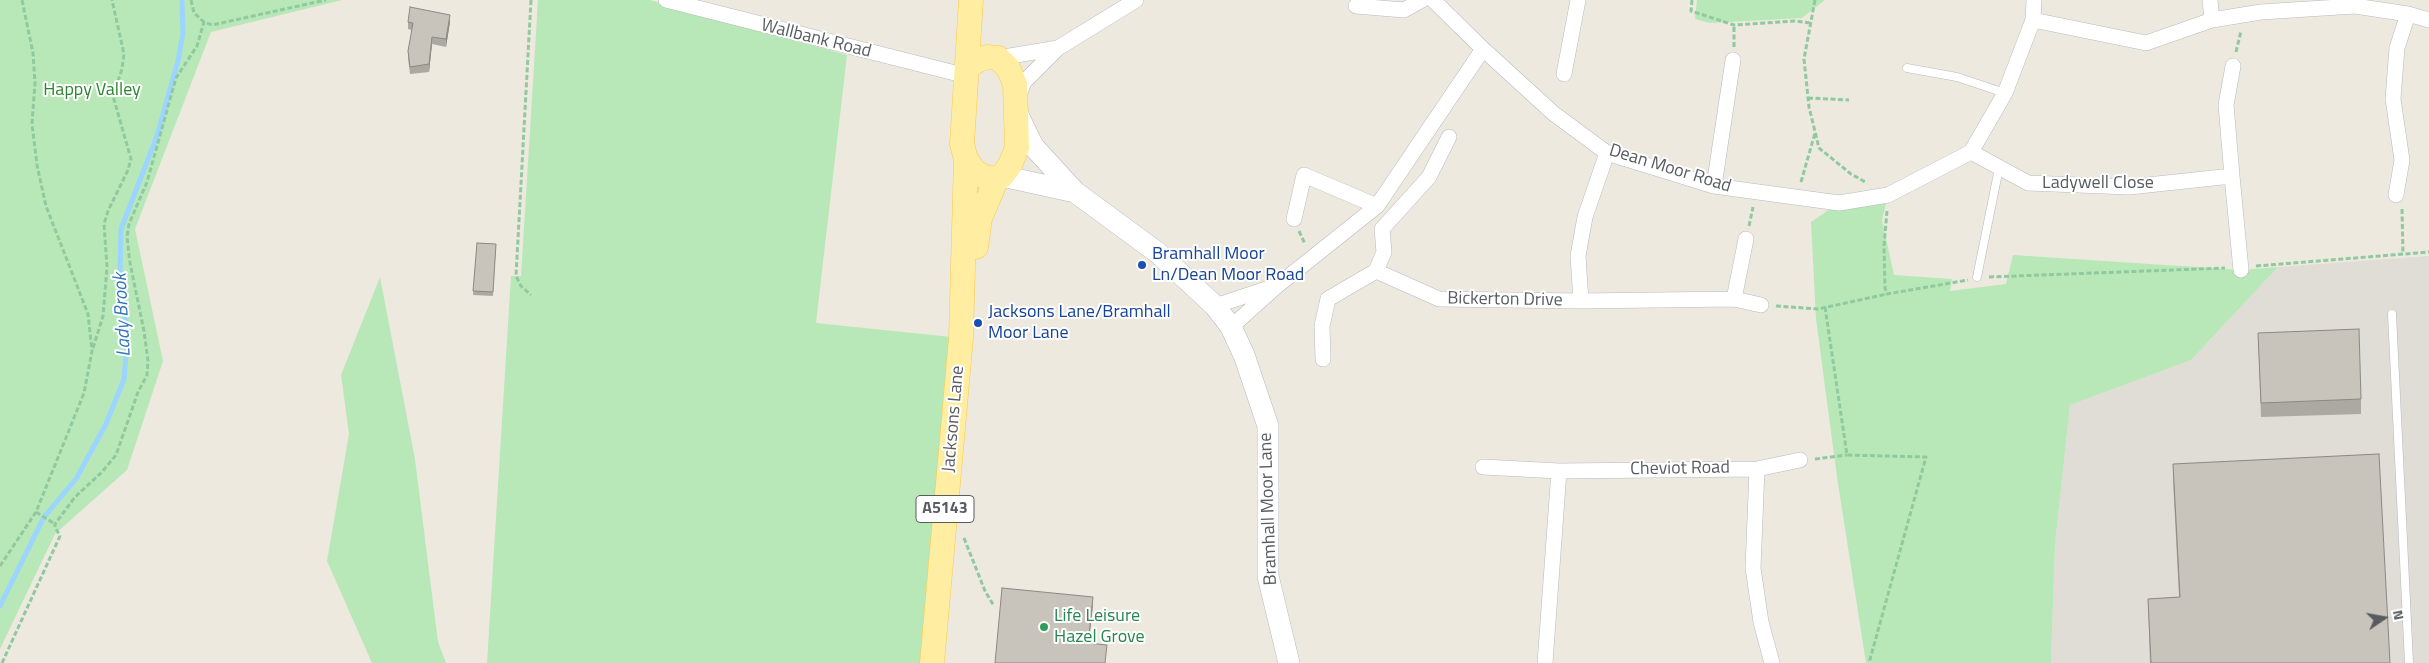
<!DOCTYPE html>
<html>
<head>
<meta charset="utf-8">
<style>
  body { margin:0 }
  #map { position:relative; width:2429px; height:663px; overflow:hidden; background:#ede9de; font-family:"Titillium Web",sans-serif }
  canvas { display:block }
  .north { position:absolute; left:2359px; top:593px; width:50px; height:50px; -webkit-text-stroke:4px #fff; paint-order:stroke; rotate:78deg; font-size:14px; font-weight:700; line-height:20px; text-align:center; color:#585c61 }
  .north::after { content:''; display:block; margin:auto; width:18px; height:22px; background:#585c61; clip-path:polygon(50% 0,100% 100%,50% 72%,0 100%) }
</style>
</head>
<body>
<div id="map">
<canvas width="2429" height="663"></canvas>
<div class="north">N</div>
</div>
<script>
const ctx = document.querySelector('canvas').getContext('2d');
ctx.lineJoin = 'round';
function paint(path, color) { ctx.fillStyle = color; ctx.fill(path, 'evenodd'); }
const shape = rows => new Path2D(rows.map(r => 'M' + r).join(''));
function strokePath(path, color, width, dash) { ctx.strokeStyle = color; ctx.lineWidth = width; ctx.lineCap = dash ? 'butt' : 'round'; ctx.setLineDash(dash || []); ctx.stroke(path); }
function drawText(font, color, halo, rows, align = 'center') {
  ctx.font = font + ' "Titillium Web",sans-serif'; ctx.lineWidth = 4; ctx.setLineDash([]); ctx.textBaseline = 'middle'; ctx.strokeStyle = halo; ctx.fillStyle = color; for (const [text, x, y, turn = 0] of rows) {
    ctx.save(); ctx.translate(x, y); ctx.rotate((+turn || 0) * Math.PI / 180); ctx.textAlign = isNaN(turn) ? turn : align; if (halo) ctx.strokeText(text, 0, 0); ctx.fillText(text, 0, 0); ctx.restore();
  }
}
const industrial = shape([
  [2429,256,2429,663,2051,663,2055,544,2070,405,2191,360,2278,267]
]);
const green = shape([
  [0,0,342,0,211,32,135,229,163,361,127,470,55,534,0,649],
  [538,0,650,0,847,55,816,323,961,338,931,663,487,663,511,276,521,276],
  [1697,0,1825,0,1802,18,1710,23,1695,19],
  [1888,195,1882,220,1894,275,1952,279,1950,291,2006,284,2013,255,2241,270,2278,267,2191,360,2070,405,2055,544,2051,663,1866,663,1837,477,1816,319,1811,222,1839,203],
  [380,277,415,459,438,642,446,663,372,663,327,561,349,434,341,375]
]);
const stream = shape([
  [0,606,44,517,76,479,106,424,124,379,127,342,120,272,121,229,157,136,178,61,183,33,182,0]
]);
const path = shape([
  [191,0,194,13,204,22,212,25,326,0],
  [531,0,516,276,521,286,531,295],
  [1692,0,1691,11,1734,25,1795,21,1810,23],
  [1815,0,1804,59,1809,107,1819,148,1851,174,1867,183],
  [1734,47,1734,25],
  [2236,52,2241,31],
  [1808,98,1849,100],
  [1801,182,1815,133],
  [2402,209,2403,254],
  [1887,211,1884,246,1885,288,1887,294,1968,280],
  [1749,226,1753,207],
  [1299,231,1305,244],
  [2256,266,2429,252],
  [1989,277,2225,268],
  [1776,306,1818,309,1887,294],
  [1825,307,1847,455,1926,457,1869,663],
  [93,348,103,316,107,267,104,224,108,211,128,170,131,159,113,96,122,69,124,54,112,0],
  [1815,459,1847,455],
  [36,512,55,524],
  [964,538,985,591,994,606],
  [0,566,36,512,84,393,92,351,88,314,46,206,37,165,32,124,35,83,33,53,22,0],
  [2,663,60,536,55,527,55,524,75,497,102,472,116,455,138,392,147,375,148,361,144,331,130,263,127,237,129,224,147,182,176,78,197,46,204,22]
]);
const lane = shape([
  [1907,68,1957,77,2005,93],
  [1977,277,1999,168],
  [2392,314,2409,663]
]);
const street = shape([
  [666,0,955,73,966,78],
  [1433,0,1483,49],
  [2210,0,2212,20],
  [1356,6,1404,10,1422,0],
  [2033,20,2146,43,2212,20,2261,12,2355,6,2408,14,2429,20],
  [998,58,1058,48],
  [1564,74,1578,0],
  [1018,97,1024,82,1058,48,1136,0],
  [1971,152,2028,183,2129,187,2232,176,2226,105,2233,66],
  [2232,176,2241,270],
  [1714,186,1733,60],
  [2396,195,2402,160,2393,99,2397,48,2408,14],
  [1294,219,1304,175,1377,206],
  [1376,271,1384,252,1382,229,1429,177,1449,137],
  [1734,299,1761,305],
  [1581,301,1734,299,1746,239],
  [1215,306,1272,287],
  [1231,327,1278,285,1377,206,1483,49,1553,113,1607,153,1714,186,1839,203,1888,195,1971,152,2005,93,2033,20,2034,0],
  [1323,359,1322,326,1328,299,1376,271,1439,299,1581,301,1578,256,1585,217,1607,153],
  [1483,467,1559,471],
  [1757,469,1753,568,1761,622,1772,663],
  [1545,663,1559,471,1757,469,1800,460]
]);
const secondary = shape([
  [1017,113,1033,146,1075,192,1158,253,1215,306,1231,327,1244,355,1268,426,1268,576,1289,663],
  [1002,176,1075,192]
]);
const primary = shape([
  [968,67,978,60,987,57,998,58,1008,68,1015,84,1017,148,1010,165,1002,176,997,178,987,178,975,172,966,159,962,144,971,0],
  [976,247,980,218,997,178],
  [932,663,961,338,966,159]
]);
const wall = shape([
  [408,22,450,22,446,47,432,44,429,72,410,74,408,58,408,51,412,30,408,29],
  [477,243,496,244,493,296,473,295],
  [2258,333,2361,399,2361,414,2261,417],
  [2173,464,2390,663,2150,663,2148,599,2179,597,2173,479]
]);
const shadedWall = shape([
  [450,15,450,22,446,47,446,39],
  [432,37,432,44,429,72,429,64],
  [1093,597,1093,605,1088,650,1088,643]
]);
const building = shape([
  [410,7,450,15,446,39,432,37,429,64,410,67,408,51,413,23,408,22,410,7],
  [477,243,496,244,493,292,473,291,477,243],
  [2359,329,2361,399,2261,403,2258,333,2359,329],
  [2379,454,2390,663,2151,663,2148,599,2180,597,2173,464,2379,454],
  [1002,588,1093,597,1088,643,1107,645,1105,663,995,663,1002,588]
]);
const markers = [
  [1142,265,5,"#1a4fb4"],
  [978,323,5,"#1a4fb4"],
  [1044,627,5,"#2e9e5b"]
];
const shields = [
  [945,509,58]
];
const shieldNames = [
  ["A5143",945,509]
];
const streetNames = [
  ["Wallbank Road",816,39,14],
  ["Dean Moor Road",1670,169,17],
  ["Ladywell Close",2098,184],
  ["Bickerton Drive",1505,300,1],
  ["Jacksons Lane",954,419,-85],
  ["Cheviot Road",1680,469,-1],
  ["Bramhall Moor Lane",1269,509,-92]
];
const parkNames = [
  ["Happy Valley",92,91]
];
const transitNames = [
  ["Bramhall Moor",1152,255],
  ["Ln/Dean Moor Road",1152,276],
  ["Jacksons Lane/Bramhall",988,313],
  ["Moor Lane",988,334]
];
const leisureNames = [
  ["Life Leisure",1054,617],
  ["Hazel Grove",1054,638]
];
const waterNames = [
  ["Lady Brook",123,315,-93]
];
paint(industrial, '#e0dcd6');
paint(green, '#b8e8b7');
strokePath(stream, '#9cd5ff', 5);
strokePath(lane, '#b7babf', 9);
strokePath(street, '#b7babf', 16);
strokePath(secondary, '#b5b9bf', 22);
strokePath(primary, '#ffc845', 25);
strokePath(path, '#90c99f', 3, [5, 2.5]);
strokePath(lane, '#fff', 8);
strokePath(street, '#fff', 15);
strokePath(secondary, '#fff', 21);
strokePath(primary, '#ffeea1', 24);
paint(wall, '#aca9a1');
paint(shadedWall, '#8c8983');
paint(building, '#c8c4bb');
strokePath(building, '#8c8983', 1);
for (const [x, y, r, color] of markers) { const dot = new Path2D(); dot.arc(x, y, r, 0, 2 * Math.PI); ctx.fillStyle = color; ctx.fill(dot); strokePath(dot, '#fff', 2); }
for (const [x, y, w] of shields) { const box = new Path2D(); box.roundRect(x - w / 2, y - 13.5, w, 27, 4); ctx.fillStyle = '#fff'; ctx.fill(box); strokePath(box, '#585c61', 1); }
drawText('bold 16px', '#585c61', null, shieldNames);
drawText('18px', '#585c61', '#fff', streetNames);
drawText('18px', '#2c852e', '#fff', parkNames);
drawText('18px', '#164399', '#fff', transitNames, 'left');
drawText('18px', '#27864d', '#fff', leisureNames, 'left');
drawText('italic 19px', '#3076ba', '#fff', waterNames);
</script>
</body>
</html>
